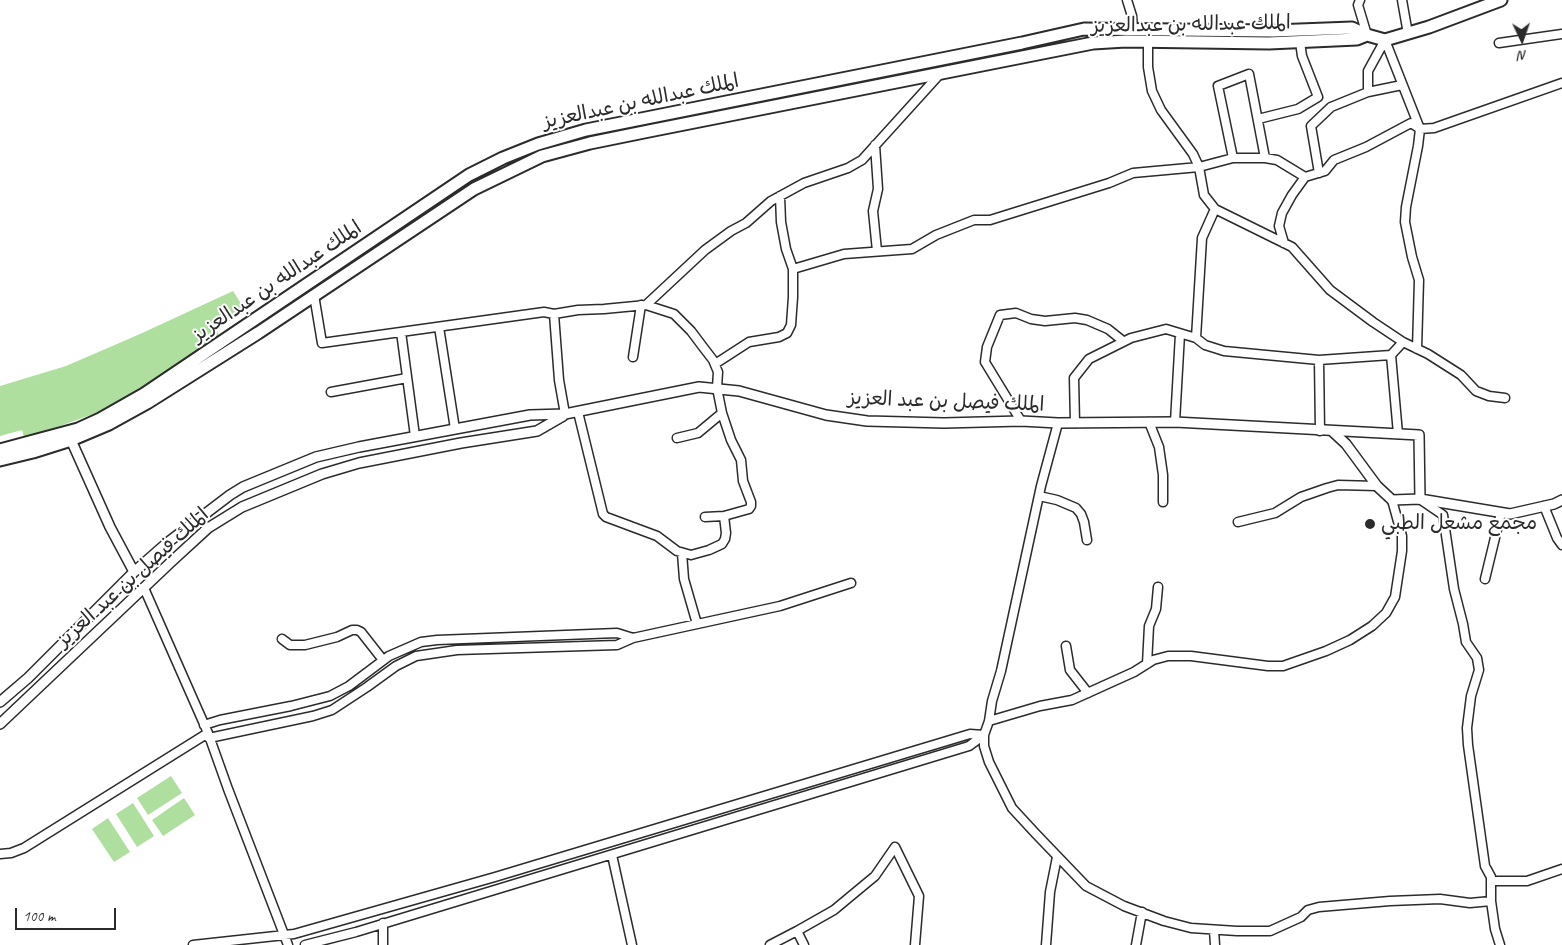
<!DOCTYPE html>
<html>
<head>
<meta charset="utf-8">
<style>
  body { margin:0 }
  #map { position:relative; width:1562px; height:945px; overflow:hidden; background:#fff; font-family:Caveat,sans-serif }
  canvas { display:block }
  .north { position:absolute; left:1497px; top:15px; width:50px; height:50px; -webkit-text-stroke:4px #fff; paint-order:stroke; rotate:177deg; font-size:14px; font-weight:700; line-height:20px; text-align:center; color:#2b2b2b }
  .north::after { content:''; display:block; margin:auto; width:18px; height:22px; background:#2b2b2b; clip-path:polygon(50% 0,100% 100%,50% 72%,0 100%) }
  .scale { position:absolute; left:15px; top:908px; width:101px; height:22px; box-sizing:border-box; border:2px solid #2b2b2b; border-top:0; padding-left:6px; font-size:15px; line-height:18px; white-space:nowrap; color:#2b2b2b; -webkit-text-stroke:4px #fff; paint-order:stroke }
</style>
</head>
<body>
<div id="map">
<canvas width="1562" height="945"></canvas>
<div class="north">N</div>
<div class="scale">100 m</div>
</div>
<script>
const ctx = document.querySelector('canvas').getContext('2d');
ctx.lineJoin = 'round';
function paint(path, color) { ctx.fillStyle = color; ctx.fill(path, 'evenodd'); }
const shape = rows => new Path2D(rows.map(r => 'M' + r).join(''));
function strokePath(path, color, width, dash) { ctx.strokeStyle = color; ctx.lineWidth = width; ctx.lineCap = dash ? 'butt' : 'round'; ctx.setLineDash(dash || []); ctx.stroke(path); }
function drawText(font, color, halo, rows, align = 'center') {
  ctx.font = font + ' Caveat,"Playpen Sans Arabic",sans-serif'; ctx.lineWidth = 4; ctx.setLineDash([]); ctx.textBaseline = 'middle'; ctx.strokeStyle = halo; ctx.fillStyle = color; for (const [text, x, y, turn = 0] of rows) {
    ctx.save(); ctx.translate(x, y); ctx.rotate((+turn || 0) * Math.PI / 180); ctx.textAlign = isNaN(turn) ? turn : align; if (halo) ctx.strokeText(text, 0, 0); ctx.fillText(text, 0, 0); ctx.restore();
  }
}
const green = shape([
  [233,291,245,310,217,330,219,336,133,393,96,413,41,433,24,437,22,430,0,436,0,386,66,366,140,334],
  [171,776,182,793,148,815,137,798],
  [184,798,195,815,163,836,152,820],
  [133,803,154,836,137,847,116,814],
  [108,818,130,852,114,862,92,829]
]);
const minor = shape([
  [1127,0,1132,16,1133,29],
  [1360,0,1358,5,1367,35],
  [1402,0,1408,34],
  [1385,40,1420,129,1418,146,1406,207,1405,222,1412,257,1419,280,1417,349],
  [1148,42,1148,67,1152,91,1161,110,1193,154,1199,167,1204,195,1215,209,1292,247,1330,290,1373,322,1403,342,1428,354,1461,375,1476,391,1489,396,1505,398],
  [1499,43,1562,34],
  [1368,92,1402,85],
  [1258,119,1298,109,1318,97,1302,56,1300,42],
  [875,145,878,189,873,211,877,251],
  [1233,158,1218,86,1249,74,1265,158],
  [1319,173,1311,126,1331,107,1368,92,1368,71,1385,40],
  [1305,177,1325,171,1334,160,1366,147,1411,123,1420,129,1434,128,1562,83],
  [793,269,844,254,912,249,936,235,974,220,990,220,1109,183,1133,173,1199,167,1233,158,1265,158,1277,160,1305,177,1292,195,1282,213,1279,226,1284,243],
  [314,295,322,343,544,312,554,314],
  [646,305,674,314,691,331,703,347,713,360,718,372,717,388,722,413,731,440,741,460,743,481,751,502,751,506,749,509,724,516,705,517],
  [439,327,455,429],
  [401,332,415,436],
  [1196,338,1202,238,1215,209],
  [1391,355,1398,434],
  [633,357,641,305],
  [1319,360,1320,431],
  [715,364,749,342,779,337,787,333,791,325,793,297,793,269,786,249,781,222,780,196],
  [331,392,407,378],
  [578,412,603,514,606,517,657,536,677,551,691,555,709,550,722,544,725,539,726,533,724,516],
  [565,414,559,380,554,314,578,310,604,309,646,305,705,250,731,231,746,223,771,201,804,183,848,168,862,160,939,75],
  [1021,421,985,362,987,347,1000,315,1016,313,1031,319,1045,321,1075,318,1087,320,1108,329,1123,341],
  [1149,422,1159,447,1163,475,1163,502],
  [1175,422,1180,334],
  [1058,423,1041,486,1001,671,992,701,989,721,984,735,984,746,989,762,1012,808,1036,834,1086,886,1124,906,1164,921,1191,928,1237,931,1270,931,1301,917,1308,910,1319,907,1390,901,1440,899,1470,903,1491,901],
  [1075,423,1074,378,1089,359,1131,338,1166,329,1196,338,1205,345,1224,351,1319,360,1391,355,1403,342],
  [677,438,698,433,722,413],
  [1039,496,1057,500,1076,508,1081,514,1084,522,1087,540],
  [1421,500,1443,515,1454,589,1463,624,1466,642,1477,658,1479,670,1471,696,1467,728,1468,745,1485,866,1491,877,1491,901,1495,929,1500,945],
  [1544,506,1557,538,1562,545],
  [1238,522,1275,513,1301,497,1327,488,1338,485,1377,486],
  [682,553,684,579,697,624],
  [1485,579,1501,513],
  [144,588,208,733,228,789,288,945],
  [633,638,780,606,851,583],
  [282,639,290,645,305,645,337,637,352,630,357,630,361,632,383,660],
  [1066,646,1070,670,1088,693],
  [1147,664,1149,626,1156,609,1158,587],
  [989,721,1040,706,1072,700,1134,672,1153,660,1168,656,1191,656,1268,666,1283,666,1326,651,1350,640,1372,626,1386,613,1395,597,1402,551,1402,536,1392,500],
  [204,725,220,720,291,706,330,696,349,686,389,656,421,642,437,640,617,633,633,638,617,645,457,650,416,656,396,666,367,687,332,710,313,716,209,738],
  [0,854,11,853,24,848,208,733],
  [612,855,632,945],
  [1491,881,1527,881,1562,869],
  [383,923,383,945],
  [1214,930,1215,945],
  [797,931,834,910,875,876,895,847,919,896,915,945],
  [193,945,294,934,495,877,970,734,984,735],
  [305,945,356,932,969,746,984,735],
  [770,945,797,931,804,945],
  [1046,945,1050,892,1057,857],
  [1136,945,1142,912]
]);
const tertiary = shape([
  [1332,431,1346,444,1377,486,1392,500,1420,499,1510,514,1554,504,1562,500],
  [71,440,110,527,134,572],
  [0,702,28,678,134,572,167,543,230,495,243,487,316,457,359,447,530,415,565,414,699,387,739,391,826,415,867,421,944,423,1021,421,1058,423,1175,422,1419,435,1420,499],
  [0,724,171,562,208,528,242,507,322,474,359,463,461,443,537,431,563,416]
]);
const primary = shape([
  [0,450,78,429,100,419,144,394,469,175,503,158,538,144,586,130,1022,43,1084,29,1273,31,1352,28,1367,35,1385,40,1429,27,1501,0],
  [0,460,33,452,71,440,109,424,147,403,258,333,474,189,542,156,590,143,649,131,1093,43,1126,41,1269,43,1357,39,1367,35]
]);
const markers = [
  [1370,524,6,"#2b2b2b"]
];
const streetNames = [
  ["الملك عبدالله بن عبدالعزيز",1191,25,-1],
  ["الملك عبدالله بن عبدالعزيز",641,102,-12],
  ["الملك عبدالله بن عبدالعزيز",277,282,-34],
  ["الملك فيصل بن عبد العزيز",946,402,2],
  ["الملك فيصل بن عبد العزيز",133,578,-42]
];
const poiNames = [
  ["مجمع مشعل الطبي",1381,524]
];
paint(green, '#afdf9f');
strokePath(minor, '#2b2b2b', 11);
strokePath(tertiary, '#2b2b2b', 12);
strokePath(primary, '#2b2b2b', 15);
strokePath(minor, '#fff', 8);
strokePath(tertiary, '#fff', 9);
strokePath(primary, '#fff', 11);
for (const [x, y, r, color] of markers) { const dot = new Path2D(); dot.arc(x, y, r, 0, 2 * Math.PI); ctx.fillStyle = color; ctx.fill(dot); strokePath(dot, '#fff', 2); }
drawText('20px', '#2b2b2b', '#fff', streetNames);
drawText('20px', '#2b2b2b', '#fff', poiNames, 'left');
</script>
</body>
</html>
